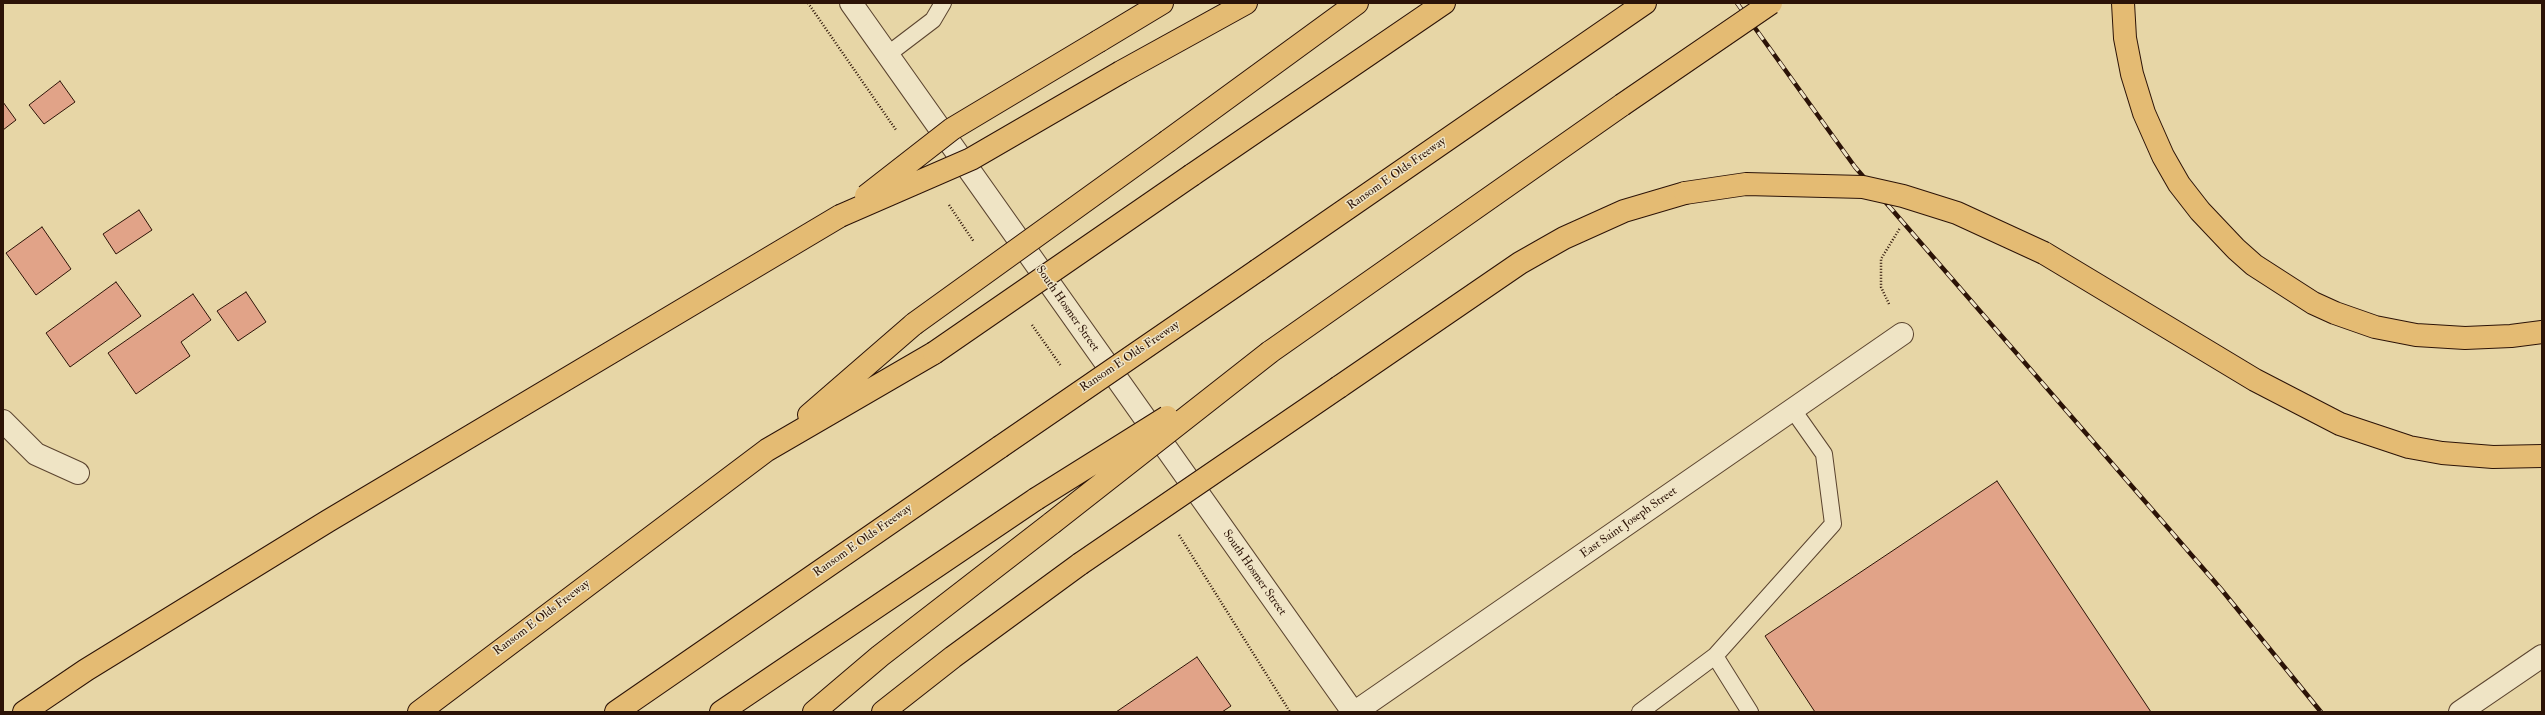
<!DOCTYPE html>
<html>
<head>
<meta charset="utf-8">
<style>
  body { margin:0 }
  #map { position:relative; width:2545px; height:715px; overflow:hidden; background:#e7d6a6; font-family:"IM FELL Double Pica",serif }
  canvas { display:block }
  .frame { position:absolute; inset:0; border:4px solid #2c1307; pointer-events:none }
</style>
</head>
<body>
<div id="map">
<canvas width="2545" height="715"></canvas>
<div class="frame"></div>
</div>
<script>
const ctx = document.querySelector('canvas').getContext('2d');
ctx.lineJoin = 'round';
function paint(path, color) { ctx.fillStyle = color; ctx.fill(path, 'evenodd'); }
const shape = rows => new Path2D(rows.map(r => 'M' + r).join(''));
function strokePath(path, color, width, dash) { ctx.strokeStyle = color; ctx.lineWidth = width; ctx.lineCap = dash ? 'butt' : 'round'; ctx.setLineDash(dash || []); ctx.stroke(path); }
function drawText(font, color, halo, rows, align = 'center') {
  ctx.font = font + ' "IM FELL Double Pica",serif'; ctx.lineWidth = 3; ctx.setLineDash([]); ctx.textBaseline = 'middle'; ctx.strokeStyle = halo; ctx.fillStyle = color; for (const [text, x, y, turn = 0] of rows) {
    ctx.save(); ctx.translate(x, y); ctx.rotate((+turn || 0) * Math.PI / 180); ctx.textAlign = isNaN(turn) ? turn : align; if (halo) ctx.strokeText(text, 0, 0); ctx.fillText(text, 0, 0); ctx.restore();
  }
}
const building = shape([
  [60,81,75,102,44,124,29,105,60,81],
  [3,102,16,120,3,130,3,102],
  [139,210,152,230,116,254,103,234,139,210],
  [42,227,71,269,36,295,6,253,42,227],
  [116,282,141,316,70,367,46,333,116,282],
  [246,292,266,322,238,341,217,311,246,292],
  [193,294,211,320,181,342,190,356,136,394,108,353,193,294],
  [1997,481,2151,712,1815,712,1765,636,1997,481],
  [1197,657,1231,706,1222,712,1116,712,1197,657]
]);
const path = shape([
  [808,3,896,130],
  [949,205,974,242],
  [1889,304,1881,287,1881,259,1900,228],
  [1032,325,1061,366],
  [1179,535,1290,712]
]);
const lane = shape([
  [887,55,933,20,943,3],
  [1715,656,1750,712],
  [1640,712,1715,656,1833,524,1824,454,1793,410]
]);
const street = shape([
  [851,3,1353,712],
  [3,421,36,454,78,473],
  [1355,712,1902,334],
  [2460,712,2542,656]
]);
const highway = shape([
  [2123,3,2125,38,2132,74,2144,113,2163,156,2179,184,2200,211,2236,249,2254,265,2313,303,2335,313,2375,327,2416,335,2465,338,2511,336,2542,332],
  [1099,41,1162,3],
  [1121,72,1246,3],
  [1168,141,1357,3],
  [1192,175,1444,3],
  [2044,253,2255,380,2340,424,2409,447,2442,453,2493,457,2542,456],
  [1258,270,1645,3],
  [1270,352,1622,105],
  [1339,387,1520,263,1564,238,1624,211,1685,193],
  [809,415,914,324],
  [24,712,86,670,328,521,840,216],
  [419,712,767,450,934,353],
  [616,712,1000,447],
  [721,712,1036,499],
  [814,712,880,656,1052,523],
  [883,712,953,657,1080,564]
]);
const rail = shape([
  [1737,3,1855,167,2221,589,2321,712]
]);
const highwayBridge = shape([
  [1622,105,1771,3],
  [1685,193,1746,184,1863,187,1903,196,1957,213,2044,253],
  [866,196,952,129,1099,41],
  [840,216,971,159,1121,72],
  [914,324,1168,141],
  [934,353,1192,175],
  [1000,447,1258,270],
  [1036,499,1167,417],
  [1052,523,1270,352],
  [1080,564,1339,387]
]);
const streetNames = [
  ["Ransom E Olds Freeway",1397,174,-35],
  ["South Hosmer Street",1067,309,55],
  ["Ransom E Olds Freeway",1130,357,-34],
  ["East Saint Joseph Street",1629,523,-35],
  ["Ransom E Olds Freeway",863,541,-35],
  ["South Hosmer Street",1254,573,55],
  ["Ransom E Olds Freeway",542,618,-37]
];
paint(building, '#e1a388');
strokePath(building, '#2c1307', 1);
strokePath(lane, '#5b442f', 18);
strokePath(street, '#5b442f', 24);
strokePath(highway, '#2c1307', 24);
strokePath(path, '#2c1307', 2.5, [1, 2]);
strokePath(lane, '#efe4c5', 16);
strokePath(street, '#efe4c5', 22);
strokePath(highway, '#e4bb73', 22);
strokePath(rail, '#2c1307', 4.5);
strokePath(rail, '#efe4c5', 3, [9]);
strokePath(highwayBridge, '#2c1307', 24, []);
strokePath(highwayBridge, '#e4bb73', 22);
drawText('12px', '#2c1307', '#efe4c5', streetNames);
</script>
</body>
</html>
